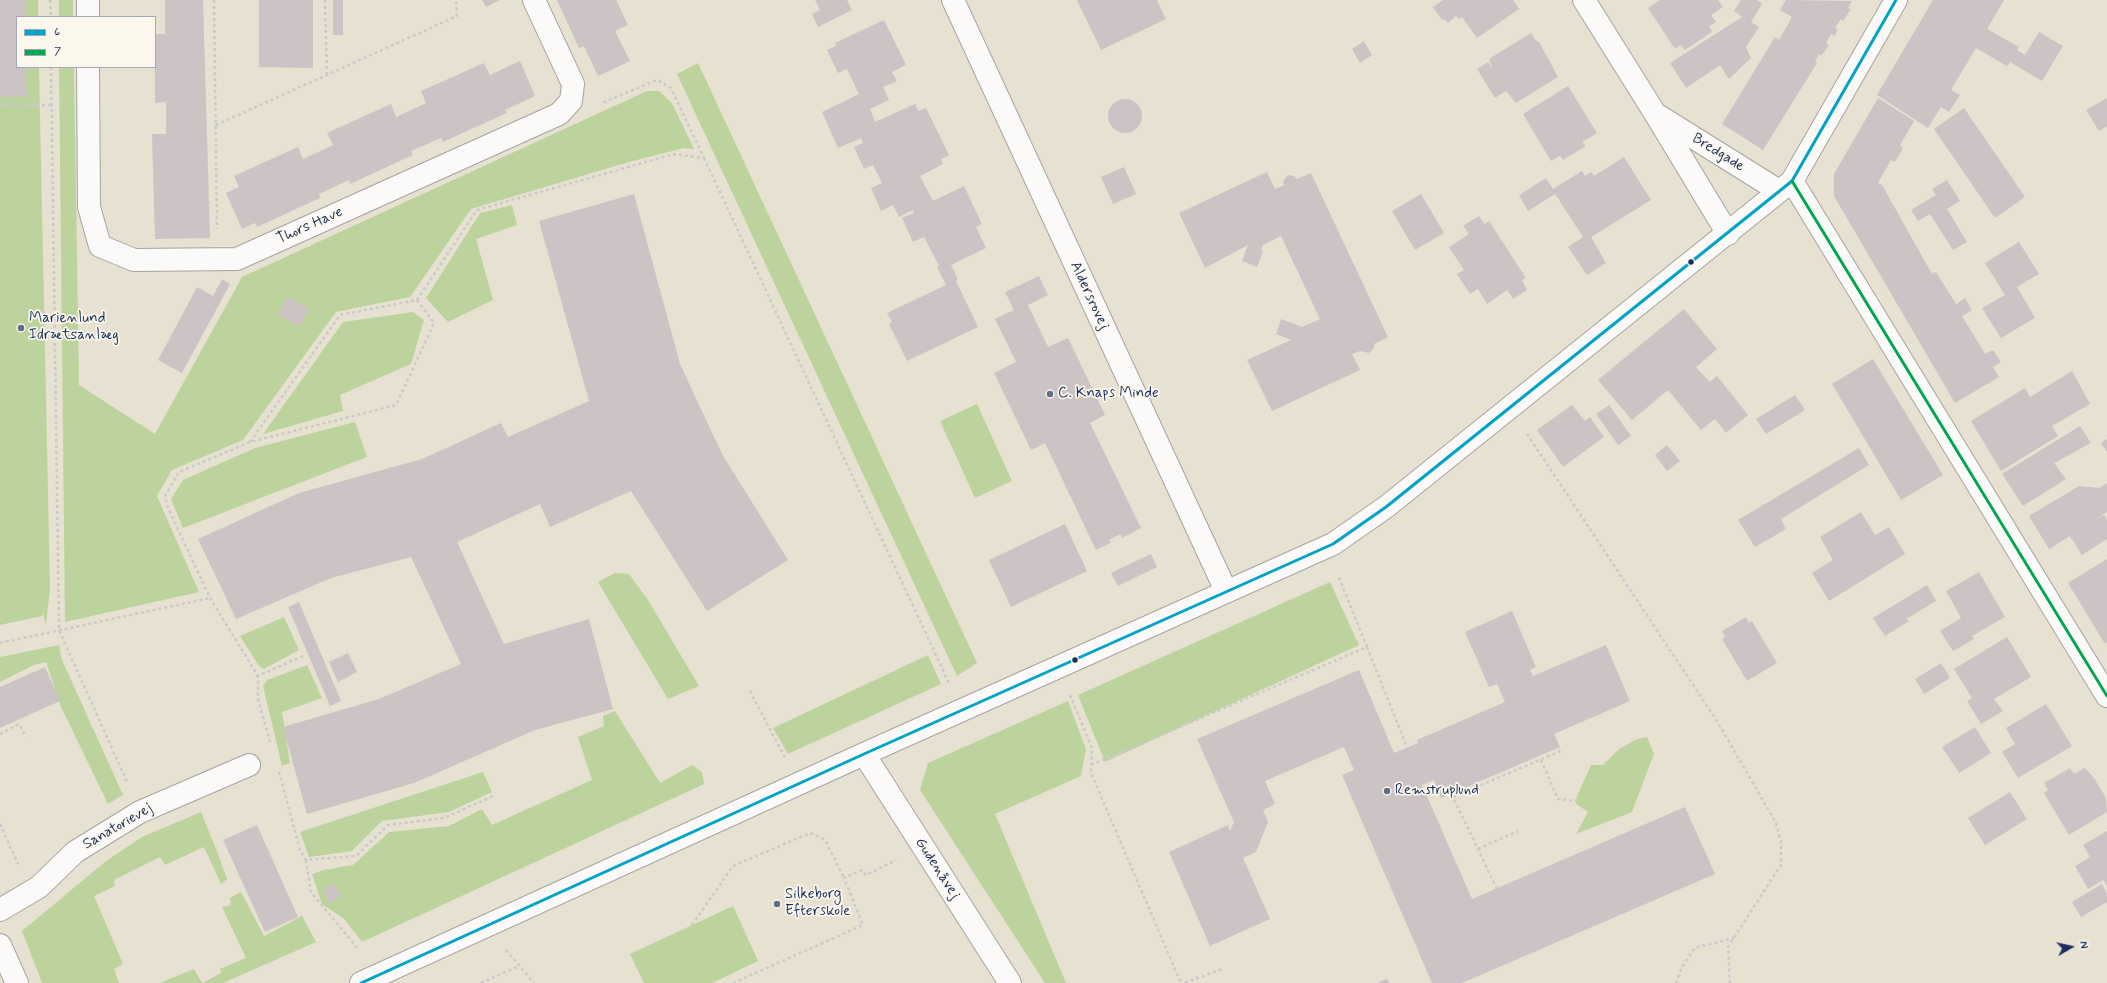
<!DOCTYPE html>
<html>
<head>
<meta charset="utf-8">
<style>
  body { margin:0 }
  #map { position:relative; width:2107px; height:983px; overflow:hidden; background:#e7e1d1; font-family:Mynerve,sans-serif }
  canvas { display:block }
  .legend { position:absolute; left:16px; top:16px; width:140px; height:52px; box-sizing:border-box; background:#fbf7ec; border:1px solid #a1a7b3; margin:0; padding:5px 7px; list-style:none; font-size:12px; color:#1b2f5e }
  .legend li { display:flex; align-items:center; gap:8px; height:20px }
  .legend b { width:20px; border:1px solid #a1a7b3 }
  .north { position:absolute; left:2051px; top:927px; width:40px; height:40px; -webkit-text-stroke:3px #fbf7ec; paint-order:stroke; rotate:81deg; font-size:11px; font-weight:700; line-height:16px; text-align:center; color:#1b2f5e }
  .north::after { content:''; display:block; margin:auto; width:14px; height:18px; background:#1b2f5e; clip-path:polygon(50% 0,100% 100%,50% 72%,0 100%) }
</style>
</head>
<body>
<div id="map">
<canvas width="2107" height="983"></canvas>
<ul class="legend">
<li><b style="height:5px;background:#01a3c8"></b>6</li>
<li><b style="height:5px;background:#00a651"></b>7</li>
</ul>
<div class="north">N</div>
</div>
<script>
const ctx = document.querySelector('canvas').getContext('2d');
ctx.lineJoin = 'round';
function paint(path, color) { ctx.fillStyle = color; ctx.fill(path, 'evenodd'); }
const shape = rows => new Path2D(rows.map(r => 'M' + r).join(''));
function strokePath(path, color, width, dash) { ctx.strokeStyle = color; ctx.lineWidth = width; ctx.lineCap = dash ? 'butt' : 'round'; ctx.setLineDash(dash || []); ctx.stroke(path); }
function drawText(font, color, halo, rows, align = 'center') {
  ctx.font = font + ' Mynerve,sans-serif'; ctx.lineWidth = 3.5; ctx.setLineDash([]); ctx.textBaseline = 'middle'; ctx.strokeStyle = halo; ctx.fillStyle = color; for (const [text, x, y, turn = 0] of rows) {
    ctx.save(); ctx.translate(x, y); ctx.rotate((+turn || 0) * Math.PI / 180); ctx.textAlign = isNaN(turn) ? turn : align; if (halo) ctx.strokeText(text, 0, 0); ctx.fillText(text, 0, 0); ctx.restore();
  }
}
const green = shape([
  [0,0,38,0,38,17,17,17,17,67,39,67,50,588,46,625,43,613,42,616,0,625],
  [59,0,73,0,73,17,59,17],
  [698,63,977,663,957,676,677,74],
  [59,67,74,67,79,385,155,434,242,277,647,91,659,91,672,103,694,149,684,148,629,162,471,209,410,297,336,312,243,440,172,470,157,496,199,592,65,622],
  [512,205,517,225,476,239,493,300,448,322,426,298,480,213],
  [413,312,424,320,411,364,340,395,343,411,263,434,343,322],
  [977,404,1012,481,975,498,940,421],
  [355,422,367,457,183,528,171,499,183,480,255,448],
  [615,573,629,574,648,600,699,686,668,699,598,582],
  [1330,582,1359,645,1105,762,1078,695],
  [284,617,299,650,264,669,259,666,240,636],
  [59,645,62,660,123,795,108,804,61,707,46,662,34,665,0,682,0,657],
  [928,655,941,684,788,754,773,728],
  [307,665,322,698,282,712,290,763,282,766,263,686,267,680],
  [1068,701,1086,749,1081,776,995,814,1066,983,1045,983,920,790,928,763],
  [615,711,660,783,692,765,702,772,704,784,362,942,344,919,322,904,312,874,324,870,353,865,389,832,449,826,482,809,492,825,592,780,578,737,604,726,603,716],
  [1647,737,1654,754,1632,812,1576,834,1588,812,1576,804,1577,796,1591,765,1603,765,1619,749,1637,739],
  [483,772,492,792,449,812,382,821,352,851,309,857,300,832],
  [201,812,217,851,227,879,221,884,204,847,165,865,160,857,114,880,115,886,94,896,123,964,114,969,119,983,42,983,22,931,106,861,142,837],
  [241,892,264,936,302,916,316,942,223,983,160,983,194,969,202,983,221,973,220,969,246,958,222,907,231,905,230,898],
  [733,906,758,961,712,983,644,983,630,954]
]);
const building = shape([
  [0,0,26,0,26,17,17,17,17,67,26,67,27,97,0,97],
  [165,0,203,0,210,238,155,239,152,134,166,134,166,102,155,103,155,34,165,34],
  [259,0,313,0,313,68,259,67],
  [333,0,343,0,343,35,333,35],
  [482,0,500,0,486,7],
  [557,0,616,0,628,25,615,31,630,61,598,76,584,46,579,48],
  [815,0,847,0,852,10,818,27,812,14,820,10],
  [1077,0,1157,0,1166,19,1101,50],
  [1443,0,1513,0,1519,9,1477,38,1462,17,1459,19,1456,16,1448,23,1444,19,1442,20,1433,7],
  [1660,0,1718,0,1723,7,1711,15,1716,22,1709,26,1712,32,1685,50,1681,45,1675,49,1648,8],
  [1741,0,1757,0,1762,4,1751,22,1759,27,1746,47,1751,58,1729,79,1720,65,1686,88,1670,63,1742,17,1734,11],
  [1786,0,1852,1,1848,8,1851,9,1843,21,1841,19,1835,28,1838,30,1834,36,1831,34,1826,43,1829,45,1821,56,1819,54,1815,62,1817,63,1763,150,1722,124,1775,37,1779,40,1792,17,1780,10],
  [1933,0,2004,0,1987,29,2019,47,2017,50,2025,55,2039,32,2063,46,2042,81,2010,62,2007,66,1976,48,1951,90,1960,95,1949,112,1941,107,1928,128,1877,95],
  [884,20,906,65,892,72,897,81,883,87,889,100,870,109,875,122,915,104,918,111,926,108,949,155,941,159,943,164,920,176,933,201,964,186,982,224,976,227,986,248,951,265,958,279,956,281,978,327,907,361,889,324,892,322,887,313,946,285,937,267,939,266,924,237,913,242,902,218,914,213,913,210,899,217,893,205,881,211,871,188,882,183,873,165,864,169,854,147,863,143,861,138,838,148,822,112,859,94,847,69,838,73,827,50,836,46,835,43],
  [1531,33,1536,41,1539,42,1558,77,1516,103,1506,91,1495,98,1477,69,1488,62,1493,70,1489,59],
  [1364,41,1372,55,1360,63,1352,49],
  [520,61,535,96,505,110,507,113,443,142,441,138,411,151,413,155,350,184,349,180,319,194,320,198,257,227,255,223,242,229,226,193,239,187,234,176,298,147,303,159,333,145,327,133,391,104,396,117,426,103,421,91,484,63,490,75],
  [1568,86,1597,133,1582,142,1586,146,1563,160,1560,156,1551,161,1523,114],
  [1878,98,1914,121,1900,145,1903,148,1895,162,1891,160,1878,183,1882,185,1932,274,1936,272,1956,304,1965,298,1972,310,1962,316,1985,354,1993,350,2001,362,1993,367,1999,377,1955,403,1834,196,1834,174],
  [2107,98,2107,126,2099,131,2086,110],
  '1108 116a17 17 0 1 1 34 0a17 17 0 1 1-34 0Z',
  [1964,108,2025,197,1995,218,1934,129],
  [1624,157,1651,200,1591,237,1606,263,1587,275,1568,247,1583,237,1555,194,1528,211,1519,195,1546,178,1553,189,1582,171,1585,176,1591,172,1594,176],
  [1124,167,1136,194,1113,204,1101,177],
  [1267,172,1275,189,1284,185,1283,181,1288,175,1294,176,1297,179,1311,173,1388,337,1374,344,1374,348,1369,353,1360,351,1352,354,1360,370,1272,411,1247,360,1291,340,1276,334,1281,319,1302,327,1320,319,1281,236,1263,245,1261,250,1263,251,1257,267,1242,261,1248,245,1205,268,1179,213],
  [1947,180,1960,201,1947,209,1967,242,1953,250,1930,214,1918,221,1911,210,1936,195,1932,189],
  [634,194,680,364,722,454,788,560,707,611,631,491,550,527,540,504,457,542,504,644,589,619,613,709,535,730,414,783,307,814,283,727,379,699,461,664,411,557,331,578,236,619,198,539,299,493,422,459,501,423,508,437,589,401,539,221],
  [1421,194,1444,233,1415,250,1392,211],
  [1479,216,1484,224,1489,221,1526,278,1522,280,1527,290,1513,299,1507,290,1487,304,1478,289,1470,294,1457,274,1464,270,1449,247,1469,234,1463,226],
  [2019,242,2039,274,2017,287,2035,318,2001,338,1982,308,2005,295,1985,263],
  [1039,276,1048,295,1028,305,1048,347,1068,338,1105,415,1090,423,1141,528,1122,538,1121,534,1109,540,1111,543,1096,550,1045,443,1031,450,994,373,1016,362,995,319,1014,310,1005,292],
  [222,279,230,284,182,373,158,360,197,287,213,296],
  [287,297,309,308,300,326,278,315],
  [1684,309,1717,349,1696,367,1710,382,1717,376,1748,415,1726,433,1715,419,1701,430,1668,390,1632,420,1598,380],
  [1873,359,1943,475,1901,500,1832,384],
  [2072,371,2090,404,2052,426,2058,436,2001,471,1971,421,2025,388,2030,397],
  [1795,395,1805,410,1766,434,1756,419],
  [1572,405,1585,421,1590,417,1604,437,1563,467,1537,430],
  [1609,405,1631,436,1618,445,1596,414],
  [2080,426,2091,443,2054,463,2066,479,2023,506,2002,474],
  [2107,439,2107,452,2101,443],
  [1667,445,1680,461,1667,471,1655,455],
  [1859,448,1869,465,1781,519,1786,529,1755,547,1738,520],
  [2107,483,2107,512,2092,521,2104,515,2107,520,2107,539,2082,555,2070,536,2049,549,2029,516,2079,486,2099,488],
  [1861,512,1875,535,1889,527,1905,554,1829,601,1812,573,1833,560,1820,537],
  [1065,524,1087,571,1011,607,989,560],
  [1151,554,1157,567,1118,586,1111,573],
  [2107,559,2107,642,2105,644,2068,583],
  [1979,572,2005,617,1972,636,1974,639,1953,651,1940,631,1961,618,1946,591],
  [1927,585,1936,601,1906,619,1909,621,1885,636,1873,618],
  [299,602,341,701,330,706,288,607],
  [1512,611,1536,667,1530,670,1533,676,1606,645,1630,701,1554,734,1560,747,1441,798,1434,780,1422,785,1472,899,1685,807,1715,874,1462,983,1432,983,1342,775,1354,770,1344,747,1265,781,1275,804,1263,810,1268,822,1256,852,1243,858,1270,919,1210,946,1169,852,1228,825,1230,831,1234,822,1197,739,1359,670,1394,753,1418,743,1417,740,1505,702,1497,684,1489,687,1465,632],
  [1746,617,1749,623,1752,621,1777,663,1747,681,1722,639,1725,637,1722,631],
  [2007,637,2031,677,1994,699,2003,711,1981,724,1967,701,1972,698,1954,669],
  [348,653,357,672,338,682,329,662],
  [1941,663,1950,678,1924,694,1915,679],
  [45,667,60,701,0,728,0,687],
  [2046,704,2072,746,2018,778,2002,752,2015,744,2006,728],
  [1975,727,1991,753,1959,773,1942,747],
  [2070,768,2074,774,2085,768,2094,778,2106,798,2107,812,2069,835,2044,793,2048,790,2044,783],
  [2010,792,2027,819,1985,845,1968,818],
  [257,825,298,917,265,932,223,840],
  [2107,831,2107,886,2103,880,2088,889,2075,866,2090,857,2083,845],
  [335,884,341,896,329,902,323,889],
  [2102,884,2107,894,2107,902,2081,917,2072,902],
  [1387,979,1389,983,1377,983]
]);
const path = shape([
  [50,0,51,17],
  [214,0,217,229],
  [325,0,327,75],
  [51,67,59,630,128,784],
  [0,105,52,105],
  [216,125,457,16,456,0],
  [704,158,949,683],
  [417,300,477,210,674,154,704,158,671,88,657,80,602,103],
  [1527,434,1717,721,1776,823,1781,842,1781,865,1728,947,1730,983],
  [250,442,340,315,417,300,434,323,396,405,250,442,179,472,165,496,168,508,210,598,258,676],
  [0,643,210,598],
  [1367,647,1407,747],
  [750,691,785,758],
  [1070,695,1092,748,1091,773,1181,983],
  [0,734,19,724,26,737],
  [270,742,258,699,258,676,305,655],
  [1541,760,1558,799,1576,801],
  [1091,765,1367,647,1338,575],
  [279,772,300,850,306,860,356,856,388,825,444,818,493,796],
  [0,824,18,864],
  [1478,849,1518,831],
  [306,860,311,892,359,950],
  [1497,889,1453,797,1563,750],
  [692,925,733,866,810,833,825,840,844,878],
  [506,950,534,983],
  [481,983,519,966],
  [733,983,863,925,844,878,862,870,866,875,896,860],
  [1185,983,1222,969],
  [1676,983,1682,967,1695,948,1734,938]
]);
const minor = shape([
  [88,0,88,17],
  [953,0,1226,591],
  [1584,0,1656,115,1728,234],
  [88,67,89,207,100,246,134,260,237,259,559,114,571,101,573,84,534,0],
  [1659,116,1779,191],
  [1792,181,2107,696],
  [864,754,1010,983],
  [0,910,39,887,75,852,140,812,249,765],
  [0,945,17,983],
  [361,983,864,754,1333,544,1386,507,1792,181,1896,0]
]);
const bus1 = shape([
  [361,983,864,754,1333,544,1386,507,1792,181,1896,0]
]);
const bus2 = shape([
  [1792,181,2107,696]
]);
const markers = [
  [1691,262,3.5,"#1b2f5e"],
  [21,328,4,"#626d86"],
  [1050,394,4,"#626d86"],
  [1075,660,3.5,"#1b2f5e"],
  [1387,791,4,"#626d86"],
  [777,904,4,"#626d86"]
];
const streetNames = [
  ["Bredgade",1718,153,32],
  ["Thors Have",310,226,-24],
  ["Aldersrovej",1089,296,65],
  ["Sanatorievej",118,827,-30],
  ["Gudenåvej",937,869,57]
];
const poiNames = [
  ["Marienlund",29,319],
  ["Idrætsanlæg",29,336],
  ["C. Knaps Minde",1058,394],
  ["Remstruplund",1395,791],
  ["Silkeborg",785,895],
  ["Efterskole",785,912]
];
paint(green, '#bdd39e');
paint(building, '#cbc3c4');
strokePath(minor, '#a5a4a1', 24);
strokePath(path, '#cacaca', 2.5, [3, 3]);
strokePath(minor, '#fbfaf8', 22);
strokePath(bus1, '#01a3c8', 3);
strokePath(bus2, '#00a651', 3);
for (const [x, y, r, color] of markers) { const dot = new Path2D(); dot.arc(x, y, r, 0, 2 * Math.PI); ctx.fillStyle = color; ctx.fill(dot); strokePath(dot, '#fbf7ec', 1.5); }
drawText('15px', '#1b2f5e', '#fbf7ec', streetNames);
drawText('15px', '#1b2f5e', '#fbf7ec', poiNames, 'left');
</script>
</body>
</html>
